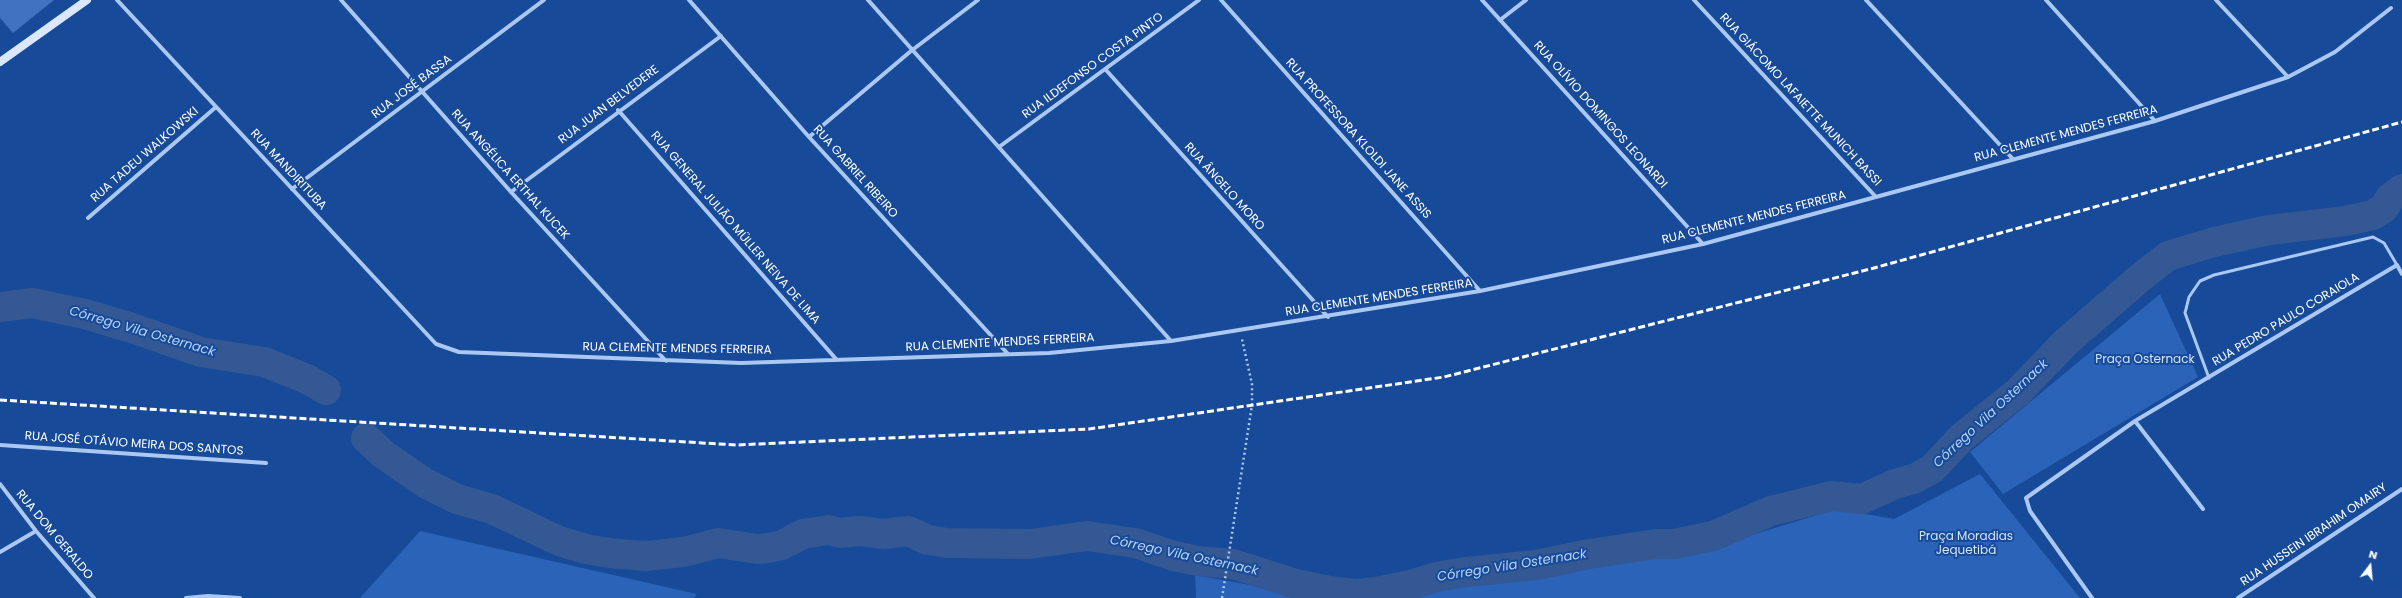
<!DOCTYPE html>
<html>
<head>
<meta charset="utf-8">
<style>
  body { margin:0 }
  #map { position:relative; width:2402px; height:598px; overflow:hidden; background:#174a99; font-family:Poppins,sans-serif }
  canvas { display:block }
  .north { position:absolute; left:2350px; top:546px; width:40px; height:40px; -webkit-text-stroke:3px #174a99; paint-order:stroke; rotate:16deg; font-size:11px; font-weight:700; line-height:16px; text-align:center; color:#fff }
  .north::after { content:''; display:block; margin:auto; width:14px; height:18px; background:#fff; clip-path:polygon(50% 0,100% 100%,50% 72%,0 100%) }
</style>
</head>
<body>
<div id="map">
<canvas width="2402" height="598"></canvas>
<div class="north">N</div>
</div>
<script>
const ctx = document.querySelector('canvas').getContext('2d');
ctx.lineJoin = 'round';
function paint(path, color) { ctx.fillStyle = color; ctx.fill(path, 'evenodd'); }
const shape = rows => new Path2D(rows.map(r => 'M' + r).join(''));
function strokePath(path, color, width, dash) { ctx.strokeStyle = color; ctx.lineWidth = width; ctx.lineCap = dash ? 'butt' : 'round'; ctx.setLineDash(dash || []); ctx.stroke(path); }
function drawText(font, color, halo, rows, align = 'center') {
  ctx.font = font + ' Poppins,sans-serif'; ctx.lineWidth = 4; ctx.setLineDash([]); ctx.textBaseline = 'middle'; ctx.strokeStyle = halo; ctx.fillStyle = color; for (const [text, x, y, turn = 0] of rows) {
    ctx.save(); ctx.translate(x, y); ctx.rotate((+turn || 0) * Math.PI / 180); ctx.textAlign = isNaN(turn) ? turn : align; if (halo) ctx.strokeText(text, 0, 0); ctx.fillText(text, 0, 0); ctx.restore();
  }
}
const green = shape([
  [2160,294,2198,377,2003,494,1970,452],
  [1980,474,2080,598,1386,598,1476,580,1709,548,1837,509,1894,519],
  [420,531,697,594,694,598,360,598],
  [1195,575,1323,598,1196,598]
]);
const river = shape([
  [0,307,32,303,85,314,132,328,201,352,264,362,307,379,326,390],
  [366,438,383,454,425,483,457,499,492,509,559,541,586,549,609,553,646,556,684,552,718,543,757,549,769,548,782,545,803,534,828,530,840,533,859,531,884,534,908,531,928,540,947,543,1030,544,1087,536,1135,543,1174,556,1198,561,1233,564,1296,584,1330,591,1356,594,1376,592,1410,585,1436,577,1466,572,1536,565,1589,554,1656,544,1674,544,1713,536,1771,511,1831,496,1862,499,1895,484,1916,478,1932,469,1962,437,2018,392,2066,342,2141,277,2168,256,2214,242,2269,230,2346,221,2373,215,2384,208,2390,198,2402,189]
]);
const building = shape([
  [0,0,54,0,13,33,0,18]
]);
const path = shape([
  [1222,598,1252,405,1252,384,1242,339]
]);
const lane = shape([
  [2209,378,2185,313,2189,297,2200,281,2214,275,2373,237,2384,243,2397,265]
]);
const street = shape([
  [117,0,436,344,459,352,741,363,1049,353,1171,341,1480,291,1703,244,2155,121,2288,77,2335,52,2391,8],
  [341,0,511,192,666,361],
  [689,0,809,137,1008,354],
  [868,0,1171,341],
  [1221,0,1480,291],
  [1482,0,1703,244],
  [1694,0,1876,197],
  [1866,0,2013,159],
  [2046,0,2155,121],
  [2216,0,2288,77],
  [1500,20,1526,0],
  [1106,70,1328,317],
  [618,110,836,359],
  [809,137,911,51,978,0],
  [999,147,1199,0],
  [292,189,544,0],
  [511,192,721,36],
  [88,218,216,107],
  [2135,421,2203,509],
  [0,445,266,463],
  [0,484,36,531,94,598],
  [0,552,36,531],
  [186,598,208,596,240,598],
  [2092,598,2030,511,2026,498,2135,421,2397,265,2402,274],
  [2238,598,2402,489]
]);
const secondary = shape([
  [0,62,87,0]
]);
const rail = shape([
  [0,400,736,445,1089,429,1444,377,1874,268,2402,122]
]);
const streetNames = [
  ["RUA ILDEFONSO COSTA PINTO",1093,66,-36],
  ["RUA JOSÉ BASSA",412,87,-37],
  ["RUA GIÁCOMO LAFAIETTE MUNICH BASSI",1800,100,47],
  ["RUA JUAN BELVEDERE",609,105,-37],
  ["RUA OLÍVIO DOMINGOS LEONARDI",1600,115,48],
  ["RUA CLEMENTE MENDES FERREIRA",2066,134,-15],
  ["RUA PROFESSORA KLOLDI JANE ASSIS",1358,139,48],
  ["RUA TADEU WALKOWSKI",145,155,-41],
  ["RUA MANDIRITUBA",288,170,47],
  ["RUA GABRIEL RIBEIRO",855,172,48],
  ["RUA ANGÉLICA ERTHAL KUCEK",510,175,48],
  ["RUA ÂNGELO MORO",1224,187,48],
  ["RUA CLEMENTE MENDES FERREIRA",1754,218,-14],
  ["RUA GENERAL JULIÃO MÜLLER NEIVA DE LIMA",735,228,49],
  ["RUA CLEMENTE MENDES FERREIRA",1379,298,-9],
  ["RUA PEDRO PAULO CORAIOLA",2286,320,-31],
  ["RUA CLEMENTE MENDES FERREIRA",1000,343,-3],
  ["RUA CLEMENTE MENDES FERREIRA",677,349,1],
  ["RUA JOSÉ OTÁVIO MEIRA DOS SANTOS",134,444,4],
  ["RUA DOM GERALDO",54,535,50],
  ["RUA HUSSEIN IBRAHIM OMAIRY",2314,535,-34]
];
const parkNames = [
  ["Praça Osternack",2145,360],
  ["Praça Moradias",1966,537],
  ["Jequetibá",1966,551]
];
const waterNames = [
  ["Córrego Vila Osternack",142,332,16],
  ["Córrego Vila Osternack",1991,414,-43],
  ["Córrego Vila Osternack",1184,556,12],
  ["Córrego Vila Osternack",1512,566,-9]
];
paint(green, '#2a63b7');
strokePath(river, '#345893', 30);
paint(building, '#3f73c1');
strokePath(path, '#abc8f2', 2.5, [2, 3]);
strokePath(lane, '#abc8f2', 3);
strokePath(street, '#abc8f2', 4);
strokePath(secondary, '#dae7fc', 8);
strokePath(rail, '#fff', 3, [7, 3]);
drawText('12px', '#fff', '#174a99', streetNames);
drawText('12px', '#d3e4fc', '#174a99', parkNames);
drawText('italic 13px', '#b7d2f8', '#174a99', waterNames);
</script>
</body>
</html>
